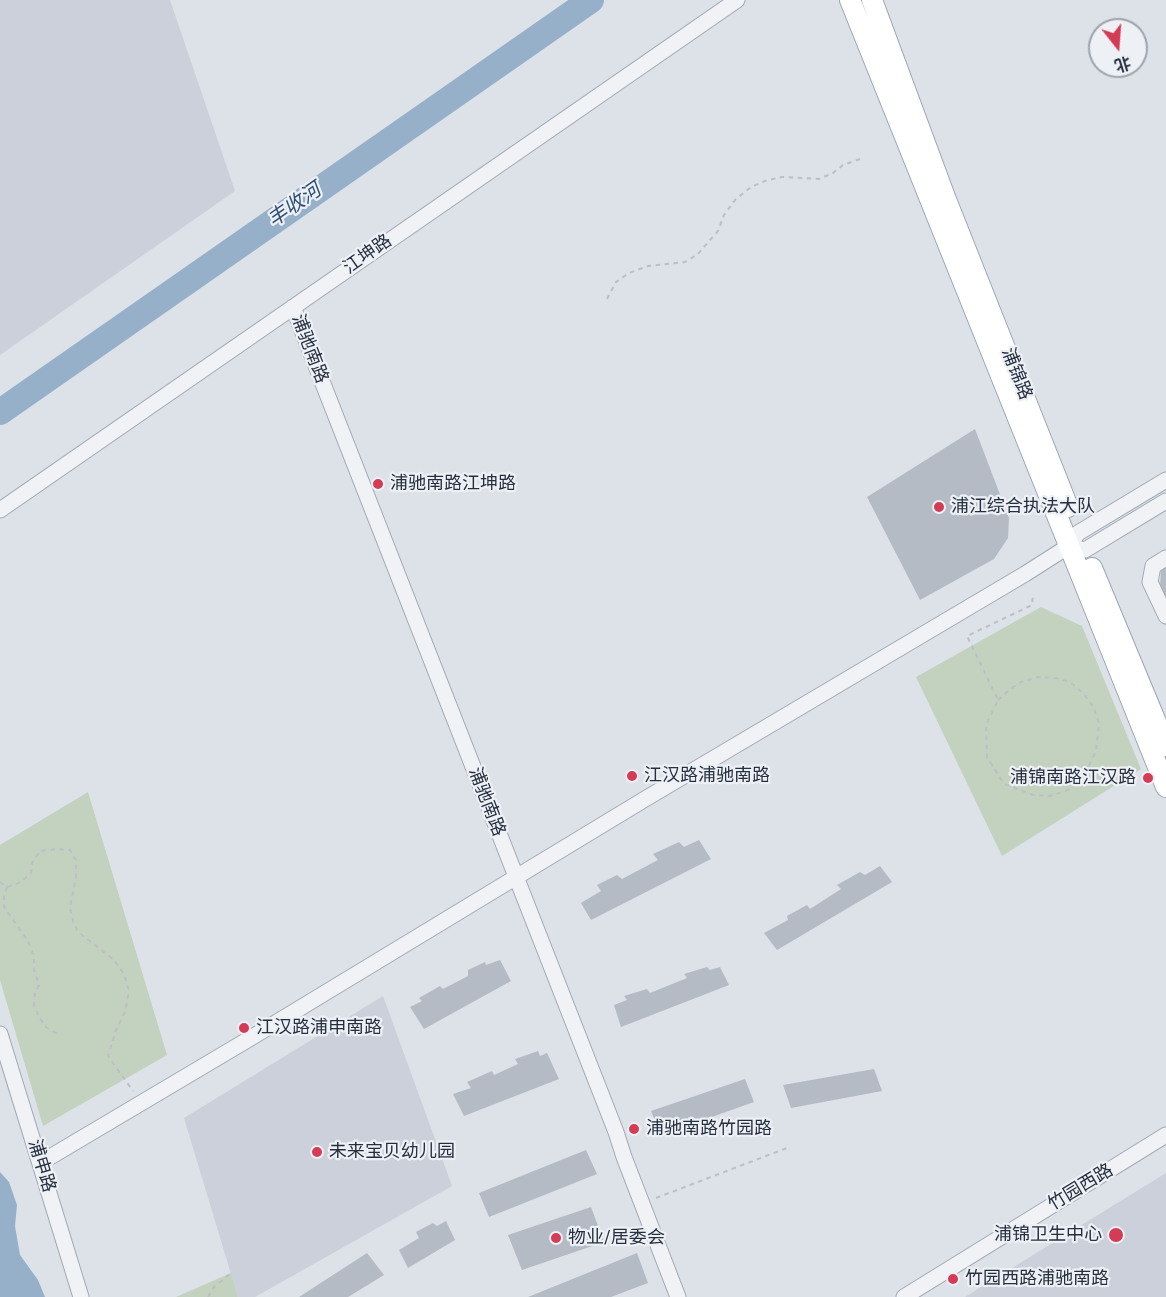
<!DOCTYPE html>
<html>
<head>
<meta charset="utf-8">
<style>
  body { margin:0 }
  #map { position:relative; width:1166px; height:1297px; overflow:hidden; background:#dde1e8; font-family:"Roboto Condensed","Noto Sans SC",sans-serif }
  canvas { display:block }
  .north { position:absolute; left:1088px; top:18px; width:60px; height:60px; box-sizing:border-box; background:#edf0f5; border:2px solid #9da3ac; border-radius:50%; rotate:163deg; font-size:16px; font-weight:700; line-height:24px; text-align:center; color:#262f3f }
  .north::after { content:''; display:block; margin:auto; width:21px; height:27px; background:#d33c54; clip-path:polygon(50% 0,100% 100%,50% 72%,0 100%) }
</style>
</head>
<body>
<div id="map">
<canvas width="1166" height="1297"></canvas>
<div class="north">北</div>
</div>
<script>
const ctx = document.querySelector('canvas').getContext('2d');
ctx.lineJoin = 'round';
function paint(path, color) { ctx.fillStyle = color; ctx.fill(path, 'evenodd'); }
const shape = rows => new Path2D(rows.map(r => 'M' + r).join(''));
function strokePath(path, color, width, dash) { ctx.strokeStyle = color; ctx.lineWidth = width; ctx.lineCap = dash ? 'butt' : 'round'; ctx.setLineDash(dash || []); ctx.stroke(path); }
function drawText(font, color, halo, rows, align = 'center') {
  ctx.font = font + ' "Roboto Condensed","Noto Sans SC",sans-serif'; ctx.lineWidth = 4.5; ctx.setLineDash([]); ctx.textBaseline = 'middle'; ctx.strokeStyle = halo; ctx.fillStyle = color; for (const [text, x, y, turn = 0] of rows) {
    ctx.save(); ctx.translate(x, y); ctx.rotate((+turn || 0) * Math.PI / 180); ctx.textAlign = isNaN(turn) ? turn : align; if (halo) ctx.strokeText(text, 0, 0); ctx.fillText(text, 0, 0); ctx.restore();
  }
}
const built = shape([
  [0,0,170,0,235,191,0,355],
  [383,996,452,1186,255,1297,238,1297,184,1118],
  [1166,1173,1166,1297,965,1297]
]);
const green = shape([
  [1041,607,1082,626,1141,769,1002,856,916,677],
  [88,792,167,1055,43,1126,0,980,0,845],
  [231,1273,238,1297,176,1297]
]);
const water = shape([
  [0,1172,9,1182,17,1205,15,1226,20,1255,38,1280,45,1297,0,1297]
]);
const river = shape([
  [0,412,591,0]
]);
const building = shape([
  [975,429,1009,518,1008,538,994,559,920,600,867,497],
  [1166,564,1166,602,1160,590,1161,567],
  [699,840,711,859,591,920,581,903,601,891,597,885,617,875,622,879,658,860,653,854,679,842,684,847],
  [880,866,892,882,777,950,764,933,788,920,787,916,807,905,810,909,841,889,837,885,860,872,865,875],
  [500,960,511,981,424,1029,410,1007,422,1001,419,998,440,986,443,989,468,976,468,970,485,962,486,965],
  [707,967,710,970,720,967,729,985,621,1027,614,1005,627,1000,624,996,647,989,650,993,687,978,684,974],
  [538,1051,540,1056,547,1053,559,1079,464,1116,453,1094,471,1088,467,1082,492,1071,494,1075,518,1064,515,1059],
  [874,1069,882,1091,791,1108,783,1085],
  [745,1079,754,1102,661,1135,651,1111],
  [586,1150,597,1174,489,1217,479,1193],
  [591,1207,604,1242,522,1270,508,1235],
  [446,1221,455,1240,408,1268,399,1250,419,1238,416,1232,433,1223,437,1226],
  [367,1253,384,1275,348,1297,299,1297],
  [637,1253,648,1283,611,1297,528,1297]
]);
const path = shape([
  [607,299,616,282,629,273,648,266,685,262,697,255,718,231,724,215,735,200,751,187,765,181,782,177,819,179,833,173,843,165,860,159],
  [998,700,1009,690,1021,682,1038,677,1056,678,1070,682,1083,693,1093,706,1099,723,1096,751,1083,778,1068,790,1050,796,1033,795,1004,784,987,757,986,725,998,700,967,636,1032,605,1033,594],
  [0,882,7,887,21,882,31,873,32,863,40,851,56,849,70,850,76,860,76,877,70,908,73,921,78,932,113,959,124,974,129,991,125,1012,116,1030,108,1056,133,1091],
  [7,887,4,896,4,907,28,941,34,957,34,970,39,985,35,993,34,1005,39,1017,46,1027,59,1035],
  [656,1198,787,1148],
  [208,1297,213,1288,231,1273]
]);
const minor = shape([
  [293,307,616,1132,624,1157,678,1297],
  [0,510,737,0],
  [1069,546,1085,550,1166,501],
  [1166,558,1153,566,1150,582,1166,616],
  [0,1034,81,1297],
  [40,1163,249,1039,645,799,1025,574,1069,546,1078,533,1166,480],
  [904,1297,1166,1135]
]);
const major = shape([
  [850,0,1166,787],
  [872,0,945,197,1068,507],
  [1092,568,1166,746]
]);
const markers = [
  [378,484,6,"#d33c54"],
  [939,507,6,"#d33c54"],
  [632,776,6,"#d33c54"],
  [1148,778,6,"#d33c54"],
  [244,1028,6,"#d33c54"],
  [634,1129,6,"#d33c54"],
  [317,1152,6,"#d33c54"],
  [1116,1235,8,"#d33c54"],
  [556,1238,6,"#d33c54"],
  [953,1279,6,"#d33c54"]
];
const streetNames = [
  ["江坤路",368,255,-35],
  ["浦驰南路",309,349,69],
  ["浦锦路",1016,374,69],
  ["浦驰南路",486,802,69],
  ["浦申路",41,1166,73],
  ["竹园西路",1081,1188,-31]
];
const poiNames = [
  ["浦驰南路江坤路",390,484],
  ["浦江综合执法大队",951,507],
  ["江汉路浦驰南路",644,776],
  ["浦锦南路江汉路",1136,778,"right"],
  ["江汉路浦申南路",256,1028],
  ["浦驰南路竹园路",646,1129],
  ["未来宝贝幼儿园",329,1152],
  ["浦锦卫生中心",1102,1235,"right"],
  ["物业/居委会",568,1238],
  ["竹园西路浦驰南路",965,1279]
];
const waterNames = [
  ["丰收河",295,206,-35]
];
paint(built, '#cbd0da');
paint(green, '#c3d2be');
paint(water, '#96b0ca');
strokePath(river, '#96b0ca', 26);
paint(building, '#b4bbc5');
strokePath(minor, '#a2a8b2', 17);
strokePath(major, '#9ca6b4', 22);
strokePath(path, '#bbbfc6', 2, [4.5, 4.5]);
strokePath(minor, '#f0f2f6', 15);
strokePath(major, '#fff', 20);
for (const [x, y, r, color] of markers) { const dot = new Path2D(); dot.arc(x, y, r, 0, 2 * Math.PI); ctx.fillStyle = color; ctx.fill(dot); strokePath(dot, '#edf0f5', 2); }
drawText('18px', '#262f3f', '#edf0f5', streetNames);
drawText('18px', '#262f3f', '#edf0f5', poiNames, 'left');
drawText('italic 20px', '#2f4f74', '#edf0f5', waterNames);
</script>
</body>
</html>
